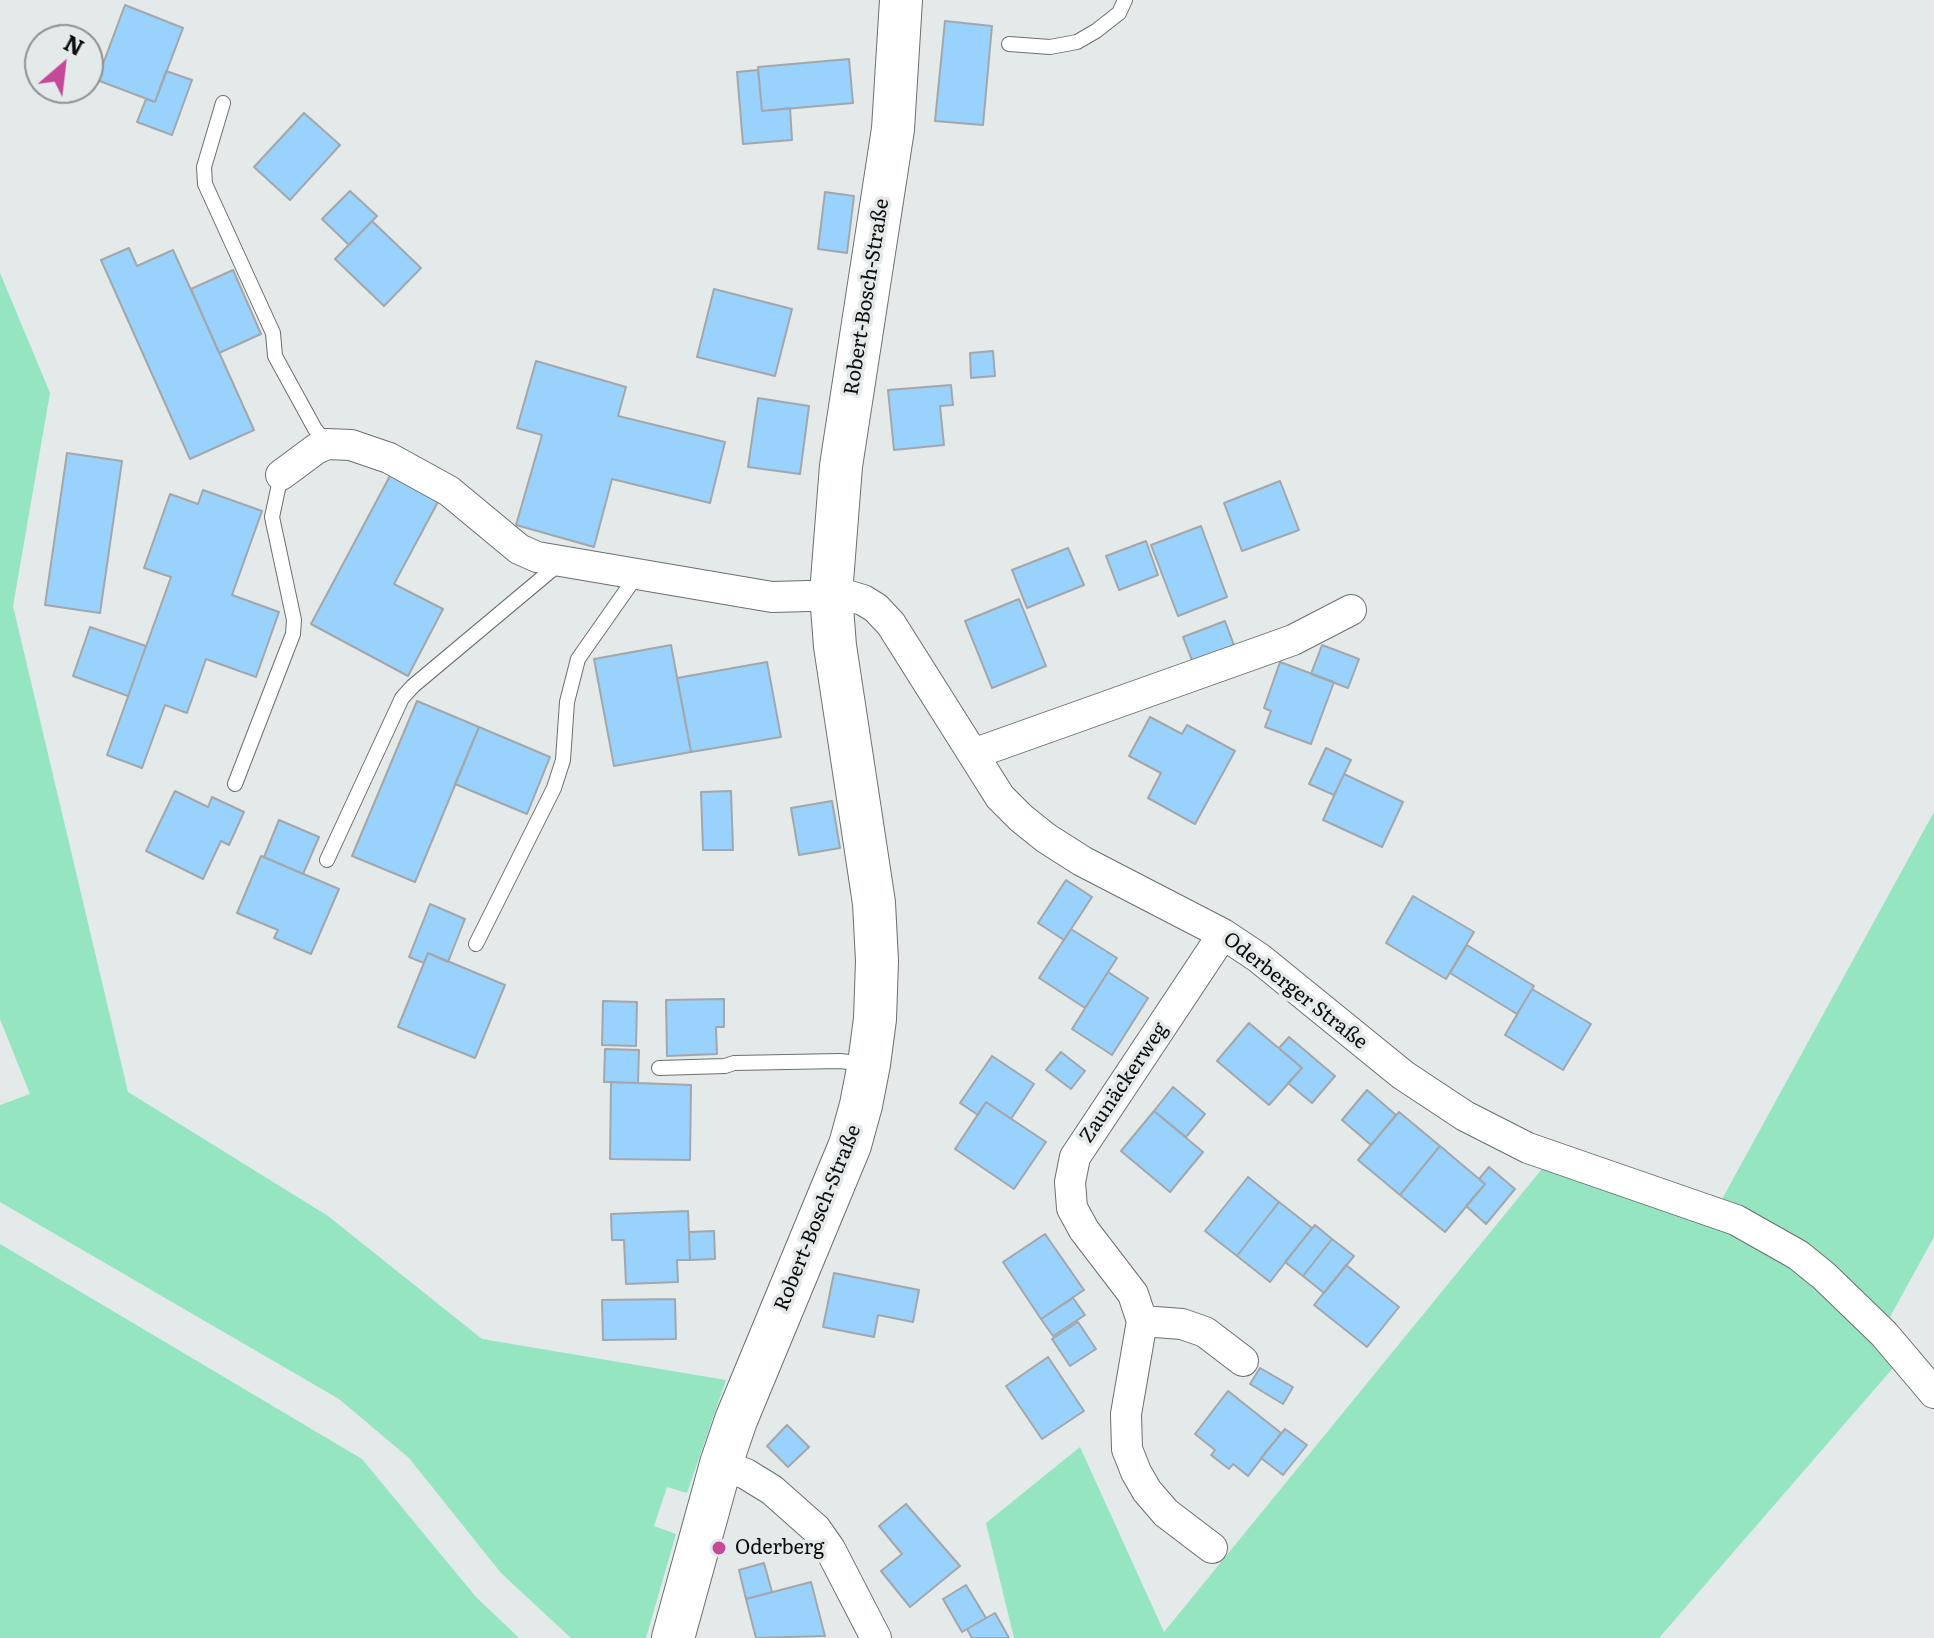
<!DOCTYPE html>
<html>
<head>
<meta charset="utf-8">
<style>
  body { margin:0 }
  #map { position:relative; width:1934px; height:1638px; overflow:hidden; background:#e4e9ea; font-family:Literata,serif }
  canvas { display:block }
  .north { position:absolute; left:24px; top:24px; width:80px; height:80px; box-sizing:border-box; background:#e4e9ea; border:2px solid #8e9192; border-radius:50%; rotate:28deg; font-size:22px; font-weight:700; line-height:32px; text-align:center; color:#0c0e0e }
  .north::after { content:''; display:block; margin:auto; width:28px; height:36px; background:#c44999; clip-path:polygon(50% 0,100% 100%,50% 72%,0 100%) }
</style>
</head>
<body>
<div id="map">
<canvas width="1934" height="1638"></canvas>
<div class="north">N</div>
</div>
<script>
const ctx = document.querySelector('canvas').getContext('2d');
ctx.lineJoin = 'round';
function paint(path, color) { ctx.fillStyle = color; ctx.fill(path, 'evenodd'); }
const shape = rows => new Path2D(rows.map(r => 'M' + r).join(''));
function strokePath(path, color, width, dash) { ctx.strokeStyle = color; ctx.lineWidth = width; ctx.lineCap = dash ? 'butt' : 'round'; ctx.setLineDash(dash || []); ctx.stroke(path); }
function drawText(font, color, halo, rows, align = 'center') {
  ctx.font = font + ' Literata,serif'; ctx.lineWidth = 7; ctx.setLineDash([]); ctx.textBaseline = 'middle'; ctx.strokeStyle = halo; ctx.fillStyle = color; for (const [text, x, y, turn = 0] of rows) {
    ctx.save(); ctx.translate(x, y); ctx.rotate((+turn || 0) * Math.PI / 180); ctx.textAlign = isNaN(turn) ? turn : align; if (halo) ctx.strokeText(text, 0, 0); ctx.fillText(text, 0, 0); ctx.restore();
  }
}
const green = shape([
  [0,273,50,393,13,606,128,1092,328,1216,482,1339,726,1380,687,1493,667,1487,654,1526,676,1534,646,1638,571,1638,501,1573,409,1458,339,1399,0,1202,0,1105,30,1094,0,1019],
  [1934,812,1934,1237,1880,1335,1715,1212],
  [1546,1164,1658,1202,1779,1254,1899,1361,1659,1638,1014,1638,986,1523,1080,1447,1164,1632],
  [0,1244,362,1459,476,1597,519,1638,0,1638]
]);
const building = shape([
  [125,5,183,28,155,102,97,80,125,5],
  [945,21,992,26,983,125,935,121,945,21],
  [849,59,853,103,762,111,758,67,849,59],
  [758,70,762,111,790,108,792,140,743,144,737,72,758,70],
  [166,71,192,80,172,135,137,122,146,99,155,102,166,71],
  [304,113,340,145,290,200,254,167,304,113],
  [350,191,377,216,349,245,322,219,350,191],
  [825,192,854,196,847,253,818,249,825,192],
  [372,221,421,268,384,306,335,259,372,221],
  [129,248,137,266,173,250,254,430,190,459,101,260,129,248],
  [233,270,261,334,219,353,191,289,233,270],
  [714,289,792,309,775,376,697,357,714,289],
  [993,351,995,376,971,378,970,353,993,351],
  [536,361,626,387,618,416,725,442,710,503,612,479,594,547,516,525,542,435,517,428,536,361],
  [951,385,953,405,940,406,944,445,894,450,888,390,951,385],
  [758,398,809,406,800,474,748,467,758,398],
  [67,453,122,461,100,613,45,605,67,453],
  [391,474,439,500,394,584,443,609,408,676,311,624,391,474],
  [1280,481,1299,530,1242,551,1224,503,1280,481],
  [203,490,262,511,232,595,279,612,256,677,206,659,187,713,165,705,142,768,107,755,171,577,144,568,170,494,198,504,203,490],
  [1201,526,1227,597,1178,616,1151,545,1201,526],
  [1146,541,1158,575,1119,590,1106,556,1146,541],
  [1068,548,1084,585,1027,608,1012,570,1068,548],
  [1019,599,1046,666,992,688,965,621,1019,599],
  [1225,621,1235,648,1193,663,1183,637,1225,621],
  [90,627,146,646,128,696,73,676,90,627],
  [671,645,691,752,614,766,594,659,671,645],
  [1322,645,1359,659,1348,688,1311,674,1322,645],
  [767,662,781,737,691,752,677,678,767,662],
  [1280,662,1334,682,1311,744,1265,727,1271,711,1264,708,1280,662],
  [417,701,479,727,415,882,352,856,417,701],
  [1150,717,1182,734,1187,725,1235,751,1195,824,1148,798,1161,773,1129,756,1150,717],
  [479,727,550,757,527,814,455,784,479,727],
  [1326,748,1351,760,1334,795,1309,784,1326,748],
  [1344,774,1403,802,1382,847,1323,820,1344,774],
  [175,791,208,807,212,797,244,812,229,845,221,841,203,879,146,851,175,791],
  [731,791,733,850,703,850,701,792,731,791],
  [832,801,840,848,799,855,791,808,832,801],
  [279,820,319,837,303,874,264,857,279,820],
  [261,856,339,889,311,954,274,938,278,930,237,913,261,856],
  [1066,880,1092,897,1064,940,1038,923,1066,880],
  [1413,896,1474,932,1446,979,1386,943,1413,896],
  [430,904,465,919,448,962,428,953,424,963,409,957,430,904],
  [1071,929,1117,958,1085,1008,1039,978,1071,929],
  [1467,945,1534,986,1517,1014,1450,973,1467,945],
  [428,953,505,985,475,1058,398,1027,428,953],
  [1108,972,1148,998,1112,1055,1072,1029,1108,972],
  [1532,989,1591,1024,1563,1070,1505,1035,1532,989],
  [724,999,724,1027,716,1027,717,1054,667,1056,666,1000,724,999],
  [603,1001,637,1002,636,1046,602,1045,603,1001],
  [1249,1023,1302,1068,1269,1105,1217,1061,1249,1023],
  [1289,1037,1335,1076,1312,1103,1288,1083,1302,1068,1279,1048,1289,1037],
  [605,1049,639,1050,638,1083,604,1082,605,1049],
  [1061,1052,1085,1071,1071,1089,1046,1070,1061,1052],
  [992,1056,1034,1084,1011,1119,986,1102,978,1115,960,1103,992,1056],
  [611,1082,691,1085,690,1160,610,1159,611,1082],
  [1173,1087,1205,1114,1186,1137,1154,1111,1173,1087],
  [1367,1090,1396,1115,1371,1145,1342,1120,1367,1090],
  [986,1102,1046,1142,1014,1189,955,1149,986,1102],
  [1154,1111,1203,1152,1170,1192,1121,1151,1154,1111],
  [1399,1112,1440,1146,1400,1195,1358,1160,1399,1112],
  [1440,1146,1485,1184,1445,1232,1400,1195,1440,1146],
  [1489,1167,1515,1189,1486,1224,1466,1206,1485,1184,1479,1179,1489,1167],
  [1248,1177,1279,1202,1237,1256,1205,1231,1248,1177],
  [1279,1202,1312,1228,1270,1282,1237,1256,1279,1202],
  [688,1211,690,1260,677,1260,678,1282,626,1284,624,1240,612,1240,611,1214,688,1211],
  [1315,1225,1332,1239,1303,1276,1285,1262,1315,1225],
  [714,1231,715,1259,690,1260,689,1232,714,1231],
  [1045,1234,1084,1290,1041,1319,1003,1262,1045,1234],
  [1332,1239,1354,1256,1324,1293,1303,1276,1332,1239],
  [1346,1265,1399,1307,1367,1347,1314,1305,1346,1265],
  [834,1273,919,1290,913,1322,878,1315,874,1337,823,1327,834,1273],
  [1073,1298,1085,1315,1053,1336,1041,1319,1073,1298],
  [675,1299,676,1339,603,1340,602,1300,675,1299],
  [1078,1322,1096,1349,1070,1366,1052,1339,1078,1322],
  [1048,1357,1084,1411,1042,1439,1006,1386,1048,1357],
  [1260,1368,1293,1387,1283,1404,1250,1384,1260,1368],
  [1228,1391,1281,1433,1248,1476,1233,1464,1229,1469,1211,1455,1215,1450,1195,1434,1228,1391],
  [787,1425,809,1447,788,1467,767,1446,787,1425],
  [1285,1429,1307,1445,1283,1475,1261,1458,1285,1429],
  [906,1504,960,1566,910,1607,881,1571,902,1554,879,1526,906,1504],
  [764,1563,772,1592,746,1599,739,1570,764,1563],
  [811,1582,825,1636,756,1638,746,1599,811,1582],
  [966,1585,986,1618,962,1632,943,1599,966,1585],
  [995,1613,1009,1638,972,1638,967,1629,995,1613]
]);
const lane = shape([
  [1009,44,1050,47,1077,42,1096,31,1119,13,1125,0],
  [223,103,204,167,205,184,273,333,275,356,315,429,327,444],
  [235,784,293,634,294,620,272,517,281,475],
  [327,860,402,698,413,686,560,563],
  [476,944,554,788,563,760,567,702,578,659,637,575],
  [659,1068,725,1066,734,1063,840,1061,865,1064]
]);
const street = shape([
  [281,475,316,449,327,444,351,445,389,458,449,491,519,549,537,557,772,597,846,595,863,600,876,608,891,624,1000,797,1021,818,1046,838,1082,861,1223,934,1259,958,1403,1075,1465,1116,1528,1148,1736,1220,1798,1255,1824,1276,1884,1334,1934,1393],
  [973,754,1293,640,1351,610],
  [1142,1321,1182,1324,1205,1332,1243,1361],
  [721,1464,746,1474,772,1490,816,1529,830,1549,876,1638],
  [1212,1548,1166,1513,1147,1491,1136,1472,1127,1449,1126,1414,1142,1321,1133,1294,1084,1230,1072,1208,1070,1182,1075,1157,1223,934]
]);
const secondary = shape([
  [673,1638,721,1464,736,1420,850,1145,861,1105,869,1064,875,1019,877,961,874,903,835,646,831,594,841,466,893,129,901,0]
]);
const markers = [
  [719,1548,8,"#c44999"]
];
const streetNames = [
  ["Robert-Bosch-Straße",867,297,-81],
  ["Oderberger Straße",1295,991,38],
  ["Zaunäckerweg",1124,1083,-56],
  ["Robert-Bosch-Straße",818,1218,-68]
];
const poiNames = [
  ["Oderberg",735,1548]
];
paint(green, '#94e5c0');
paint(building, '#98d2fd');
strokePath(building, '#a4a7aa', 2);
strokePath(lane, '#6b6f70', 16);
strokePath(street, '#6b6f70', 32);
strokePath(secondary, '#6b6f70', 44);
strokePath(lane, '#fff', 14);
strokePath(street, '#fff', 30);
strokePath(secondary, '#fff', 42);
for (const [x, y, r, color] of markers) { const dot = new Path2D(); dot.arc(x, y, r, 0, 2 * Math.PI); ctx.fillStyle = color; ctx.fill(dot); strokePath(dot, '#e4e9ea', 3); }
drawText('20px', '#0c0e0e', '#e4e9ea', streetNames);
drawText('20px', '#0c0e0e', '#e4e9ea', poiNames, 'left');
</script>
</body>
</html>
